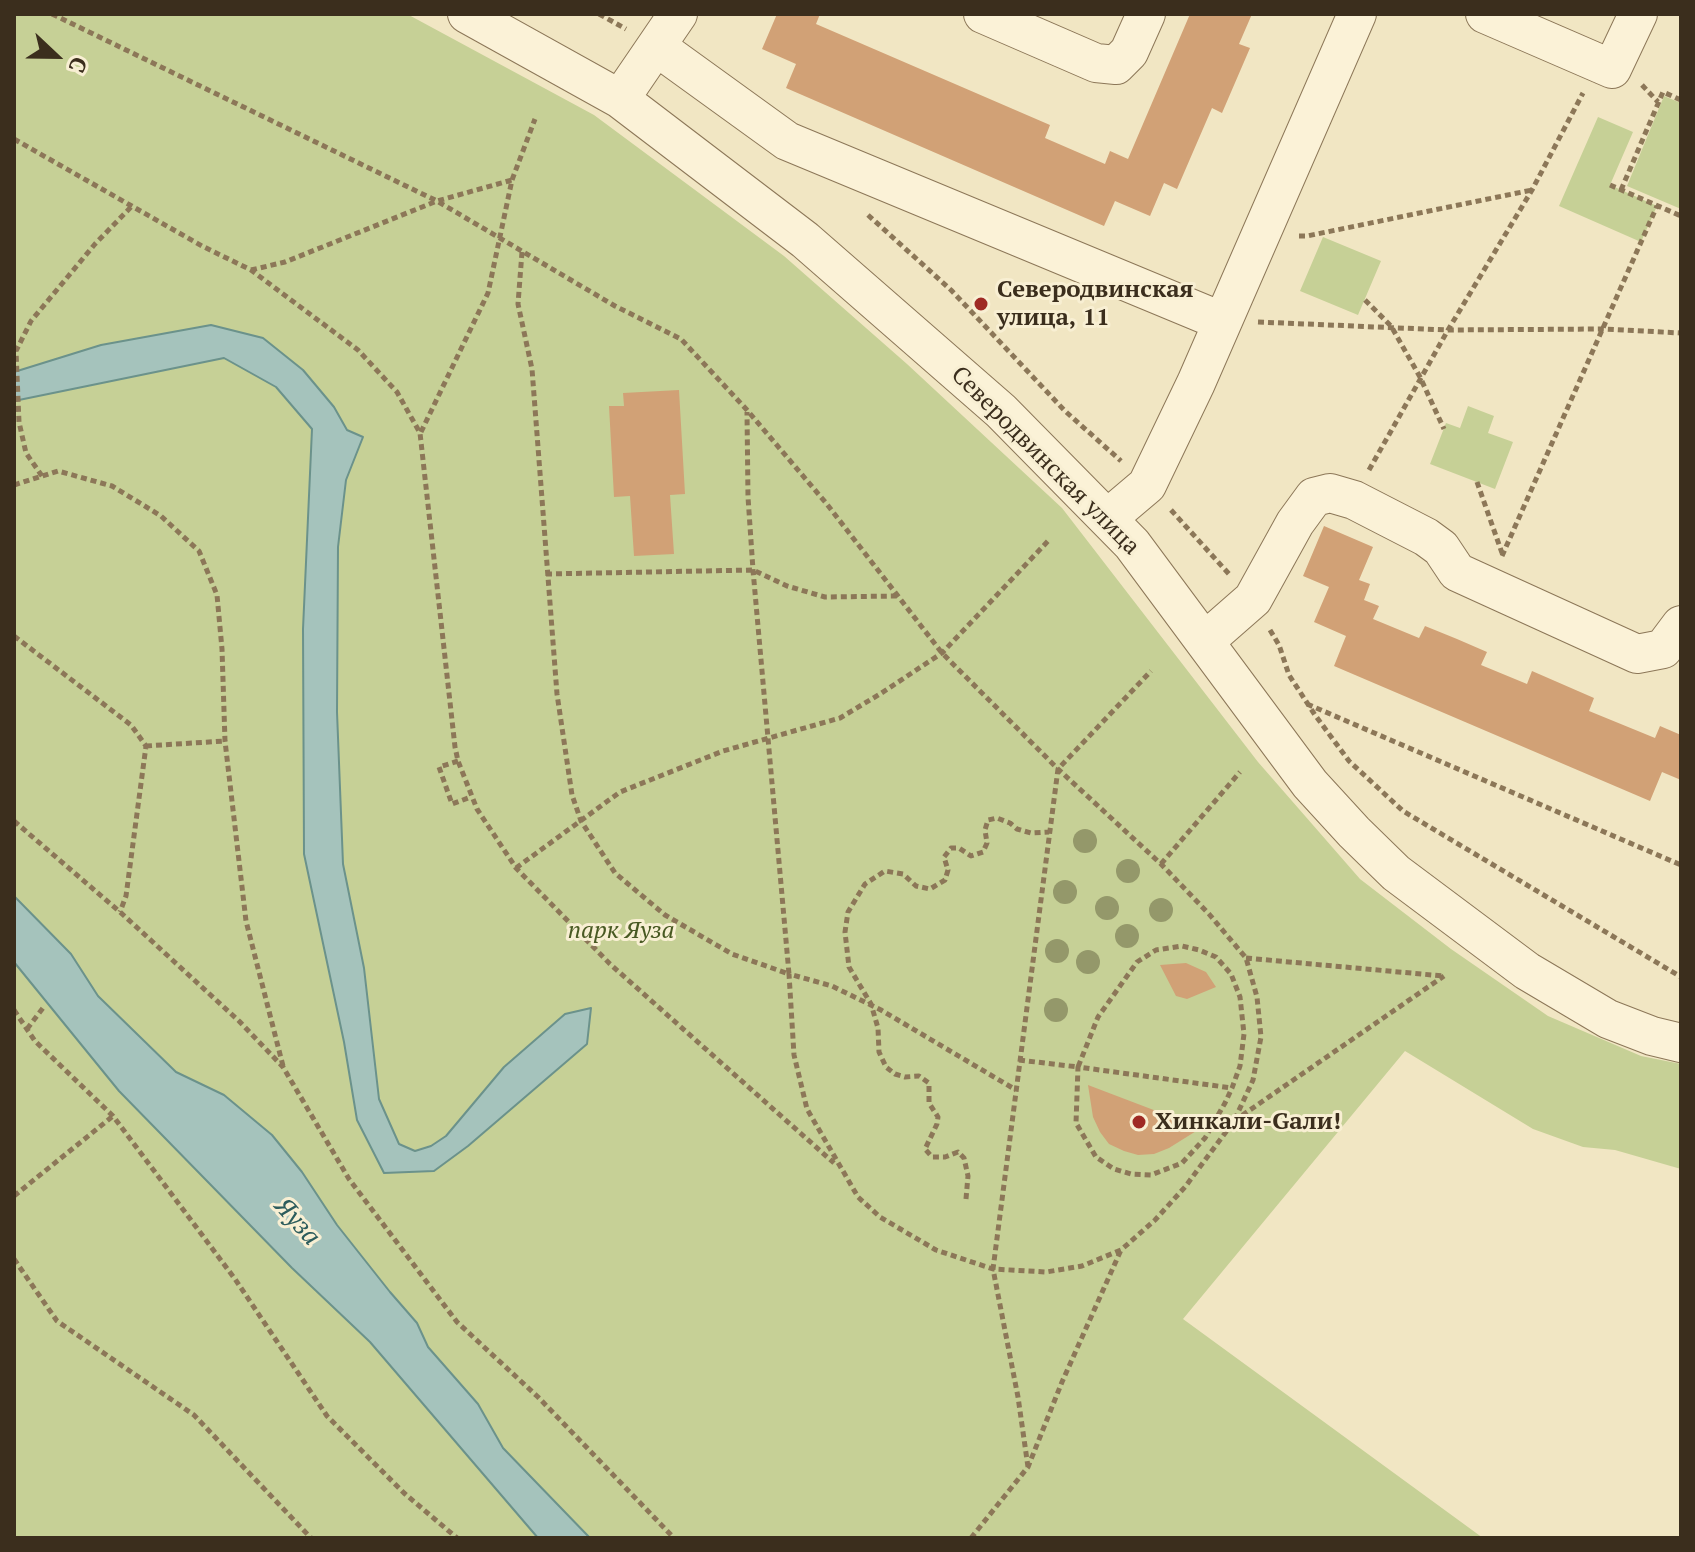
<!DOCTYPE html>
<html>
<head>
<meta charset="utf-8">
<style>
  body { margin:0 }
  #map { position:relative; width:1695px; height:1552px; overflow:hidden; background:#f1e6c3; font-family:"PT Serif",serif }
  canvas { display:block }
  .frame { position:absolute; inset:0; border:16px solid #3b2e1d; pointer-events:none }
  .north { position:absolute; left:16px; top:16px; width:80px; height:80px; -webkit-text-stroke:6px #f8efd3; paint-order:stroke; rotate:112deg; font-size:22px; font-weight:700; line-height:32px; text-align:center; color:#3b2e1d }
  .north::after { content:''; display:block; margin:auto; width:28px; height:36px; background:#3b2e1d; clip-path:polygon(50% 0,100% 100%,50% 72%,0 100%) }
</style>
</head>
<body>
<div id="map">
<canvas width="1695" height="1552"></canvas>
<div class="frame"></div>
<div class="north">С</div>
</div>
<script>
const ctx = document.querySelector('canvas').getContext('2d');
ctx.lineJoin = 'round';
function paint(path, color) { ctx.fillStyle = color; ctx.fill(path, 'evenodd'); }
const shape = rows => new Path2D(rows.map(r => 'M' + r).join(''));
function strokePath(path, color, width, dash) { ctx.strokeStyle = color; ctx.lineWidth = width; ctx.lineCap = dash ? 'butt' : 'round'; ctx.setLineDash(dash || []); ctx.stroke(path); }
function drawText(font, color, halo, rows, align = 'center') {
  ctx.font = font + ' "PT Serif",serif'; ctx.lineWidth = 6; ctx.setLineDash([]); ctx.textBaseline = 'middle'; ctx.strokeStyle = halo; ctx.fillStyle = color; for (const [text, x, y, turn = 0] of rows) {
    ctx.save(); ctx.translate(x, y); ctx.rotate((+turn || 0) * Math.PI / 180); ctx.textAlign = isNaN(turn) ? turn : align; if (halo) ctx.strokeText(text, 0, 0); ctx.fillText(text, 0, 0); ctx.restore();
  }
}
const green = shape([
  [14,14,407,14,594,115,784,256,907,364,1062,508,1258,762,1360,879,1451,949,1548,1016,1641,1056,1681,1064,1681,1169,1615,1150,1583,1147,1533,1129,1405,1051,1183,1319,1483,1538,14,1538],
  [1664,96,1681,103,1681,209,1627,186],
  [1598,117,1633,132,1610,185,1657,206,1641,242,1559,206],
  [1323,237,1381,261,1358,315,1300,291],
  [1468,406,1494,416,1488,433,1513,442,1495,489,1430,464,1446,423,1460,428]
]);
const water = shape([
  [211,325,263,338,303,370,334,407,347,430,363,437,346,480,338,547,337,712,343,864,364,968,379,1099,399,1144,415,1151,431,1146,446,1136,504,1067,565,1014,591,1008,587,1044,468,1146,434,1171,384,1173,357,1120,344,1042,304,854,303,629,312,429,276,387,224,358,14,401,14,372,101,345,211,325],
  [14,896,71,954,98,996,176,1072,224,1095,272,1135,302,1172,337,1225,390,1292,417,1323,428,1347,478,1404,503,1448,590,1538,538,1538,370,1342,292,1268,119,1091,14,962,14,896]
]);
const building = shape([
  [777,14,820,14,816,24,1050,125,1045,138,1105,164,1110,151,1128,159,1190,14,1252,14,1239,44,1250,48,1222,113,1212,108,1177,189,1164,183,1150,216,1115,201,1104,226,786,88,796,64,762,49],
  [679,390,685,494,670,495,674,554,634,556,630,496,614,497,609,406,624,406,623,393],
  [1324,526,1373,547,1359,580,1370,584,1364,600,1379,606,1373,619,1419,638,1425,626,1457,639,1487,652,1481,665,1527,684,1532,671,1594,698,1589,711,1655,738,1660,726,1681,735,1681,780,1662,772,1650,801,1334,666,1346,636,1314,622,1329,587,1303,576],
  [1186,963,1206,972,1216,987,1187,999,1176,996,1160,965],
  [1088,1085,1201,1128,1169,1148,1154,1154,1138,1155,1124,1151,1109,1144,1100,1132,1093,1117]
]);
const path = shape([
  [52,14,437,201,615,306,681,339,747,410,826,503,942,653,1058,769,1161,864,1209,914,1246,958,1257,997,1261,1037,1253,1080,1234,1121,1185,1187,1155,1220,1121,1250,1082,1266,1046,1272,993,1269,936,1250,880,1217,858,1197,807,1109,794,1055,789,974,832,986,881,1010,1016,1090],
  [599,14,626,29],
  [1642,85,1658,102],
  [14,139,202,246,251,270,358,350,397,392,420,433,455,747,458,761,477,809,516,868,610,964,834,1163],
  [1610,185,1681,216],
  [1621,190,1663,92,1681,100],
  [868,215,951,290,1065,411,1121,461],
  [1299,236,1307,236,1532,190],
  [522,252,518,304,532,369,557,694,572,795,581,821,615,873,665,915,732,954,789,974,753,570,748,497,747,412],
  [251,270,285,262,437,201,512,180],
  [1365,300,1391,326,1420,377,1444,429],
  [1258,322,1448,330,1602,329,1681,333],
  [421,432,488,293,512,180,535,119],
  [1369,470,1448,330,1532,190,1583,93],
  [42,476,26,453,19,422,16,351,31,321,95,244,131,207],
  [1477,482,1502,553],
  [14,485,58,471,112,486,161,516,199,551,217,595,222,649,225,741,246,921,283,1066],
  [1171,510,1229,574],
  [1502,556,1657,206],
  [546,574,753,570,787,586,825,597,897,596],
  [1270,630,1279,645,1289,675,1315,715,1349,761,1403,811,1681,977],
  [14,636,131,725,146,746,126,896,120,912],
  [1307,704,1681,865],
  [146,746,225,741],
  [458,761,439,767,452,804,471,797],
  [14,821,120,912,239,1021,283,1067,349,1179,457,1322,538,1397,674,1538],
  [1161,864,1240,772],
  [516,868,620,792,723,751,840,718,880,694,942,653,1048,541],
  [1246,958,1443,976],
  [14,1010,35,1041,113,1116,235,1279,327,1416,404,1493,457,1538],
  [27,1029,43,1008],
  [1019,1060,1078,1067,1098,1017,1137,962,1156,950,1182,946,1199,950,1216,957,1231,974,1240,997,1244,1034,1240,1066,1232,1088,1225,1103,1205,1138,1182,1163,1151,1175,1131,1174,1114,1169,1096,1157,1076,1123,1078,1067,1232,1088],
  [1234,1121,1444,976],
  [14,1196,113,1116],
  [966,1199,968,1176,964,1158,958,1152,945,1157,932,1157,925,1149,937,1124,938,1117,929,1103,929,1083,919,1076,905,1077,895,1074,886,1067,879,1052,878,1028,871,1004,849,967,845,932,848,912,865,884,885,871,903,874,916,886,930,889,945,880,948,870,944,857,951,848,959,848,971,856,983,852,987,843,985,830,988,820,997,818,1010,823,1017,829,1031,833,1049,832],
  [14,1259,57,1321,194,1415,311,1538],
  [1028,1467,1018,1397,993,1269,1058,769,1151,671],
  [971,1538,1028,1467,1062,1382,1121,1250]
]);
const minor = shape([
  [467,14,620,99,805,240,1001,411,1132,544,1310,784,1354,832,1396,873,1527,971,1608,1019,1652,1036,1681,1043],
  [983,14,1096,63,1116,65,1129,52,1146,14],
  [1485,14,1612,69,1638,14],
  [657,47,787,141,1221,321],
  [620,99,678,14],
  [1108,518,1147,485,1196,383,1357,14],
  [1205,641,1253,599,1295,523,1314,497,1330,493,1354,500,1426,537,1441,548,1457,572,1637,654,1663,649,1681,625]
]);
const trees = [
  [1085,841],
  [1128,871],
  [1065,892],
  [1107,908],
  [1161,910],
  [1127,936],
  [1057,951],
  [1088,962],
  [1056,1010]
];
const markers = [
  [981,304,8,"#9f2a24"],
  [1139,1122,8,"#9f2a24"]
];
const poiNames = [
  ["Северодвинская",997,290],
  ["улица, 11",997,318],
  ["Хинкали-Gали!",1155,1122]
];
const streetNames = [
  ["Северодвинская улица",1045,461,45]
];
const parkNames = [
  ["парк Яуза",621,931]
];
const waterNames = [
  ["Яуза",297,1222,48]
];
paint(green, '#c6d096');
paint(water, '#a5c3bc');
strokePath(water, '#6b928b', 2);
paint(building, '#d1a176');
strokePath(minor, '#8c7758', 40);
strokePath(path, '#8c7758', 5, [6, 4]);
strokePath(minor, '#fbf2d7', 38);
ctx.fillStyle = '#94986a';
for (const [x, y] of trees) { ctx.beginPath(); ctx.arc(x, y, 12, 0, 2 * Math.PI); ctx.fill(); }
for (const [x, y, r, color] of markers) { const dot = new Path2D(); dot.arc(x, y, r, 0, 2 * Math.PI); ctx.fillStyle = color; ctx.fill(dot); strokePath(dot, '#f8efd3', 3); }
drawText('bold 24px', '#3b2e1d', '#f8efd3', poiNames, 'left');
drawText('24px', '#3b2e1d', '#f8efd3', streetNames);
drawText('italic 24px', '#485922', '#f8efd3', parkNames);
drawText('italic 26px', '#2c5c5c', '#f8efd3', waterNames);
</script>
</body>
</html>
